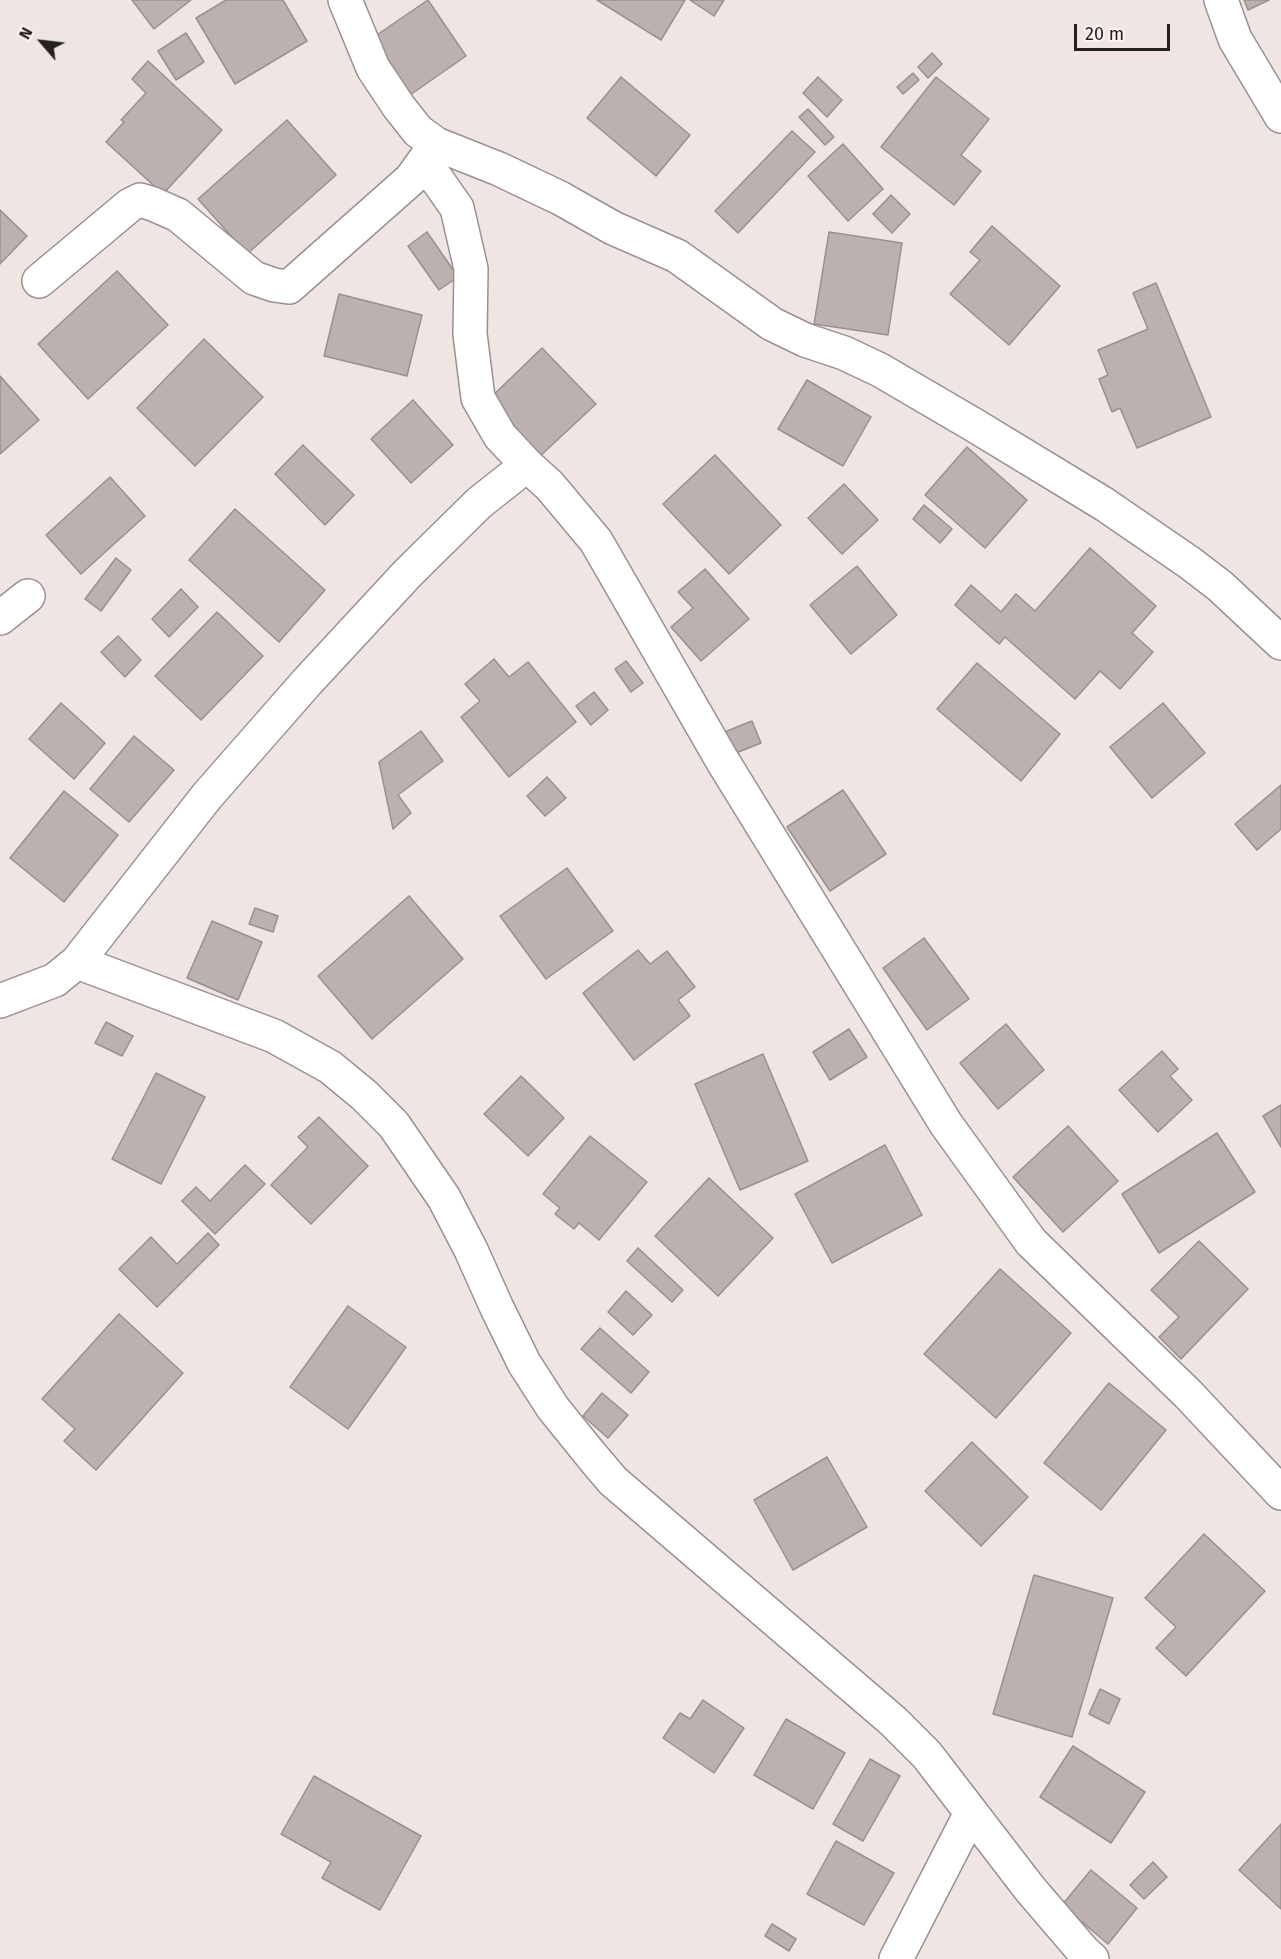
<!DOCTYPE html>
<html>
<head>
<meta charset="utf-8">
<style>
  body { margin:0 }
  #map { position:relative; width:1281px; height:1959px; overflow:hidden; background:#efe5e3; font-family:"Fira Sans",sans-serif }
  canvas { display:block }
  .north { position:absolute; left:12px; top:12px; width:60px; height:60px; -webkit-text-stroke:4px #fcf2f0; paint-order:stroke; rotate:298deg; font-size:16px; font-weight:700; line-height:24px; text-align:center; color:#252121 }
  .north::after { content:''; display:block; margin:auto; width:21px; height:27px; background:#252121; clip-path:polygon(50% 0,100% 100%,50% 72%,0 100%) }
  .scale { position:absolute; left:1074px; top:24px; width:96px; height:27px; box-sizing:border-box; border:3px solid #252121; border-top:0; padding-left:8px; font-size:18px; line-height:21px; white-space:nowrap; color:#252121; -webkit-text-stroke:4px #fcf2f0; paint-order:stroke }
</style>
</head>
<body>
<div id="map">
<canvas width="1281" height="1959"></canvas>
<div class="north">N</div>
<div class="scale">20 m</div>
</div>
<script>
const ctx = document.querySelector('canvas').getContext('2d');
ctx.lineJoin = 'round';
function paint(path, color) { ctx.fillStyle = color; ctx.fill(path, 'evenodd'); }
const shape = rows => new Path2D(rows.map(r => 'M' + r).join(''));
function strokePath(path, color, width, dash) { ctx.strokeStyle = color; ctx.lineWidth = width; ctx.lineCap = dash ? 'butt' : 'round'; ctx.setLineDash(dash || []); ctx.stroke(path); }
const building = shape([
  [132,0,191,0,154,29,132,0],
  [226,0,283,0,307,41,235,84,196,18,226,0],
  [428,0,466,56,410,95,371,39,428,0],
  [597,0,685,0,661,40,597,0],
  [690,0,724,0,714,16,690,0],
  [1244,0,1269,0,1248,10,1244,0],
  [186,33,204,62,176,80,158,51,186,33],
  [932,53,942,64,928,78,918,67,932,53],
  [148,61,222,130,163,194,106,142,124,122,121,120,146,93,132,79,148,61],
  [913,73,919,80,903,94,897,87,913,73],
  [621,77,690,135,656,176,587,118,621,77],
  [818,77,842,100,827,117,803,93,818,77],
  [936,77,989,119,961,155,981,171,954,205,881,147,936,77],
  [808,109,834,137,825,145,799,117,808,109],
  [287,120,336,175,247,254,198,199,287,120],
  [792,131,815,152,738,233,715,211,792,131],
  [843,144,883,189,848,221,808,176,843,144],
  [891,195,910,214,892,233,873,214,891,195],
  [0,210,27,236,0,264,0,210],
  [992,226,1060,286,1009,345,950,294,980,260,970,252,992,226],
  [427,232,458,277,439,290,408,246,427,232],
  [829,232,902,243,888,335,814,324,829,232],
  [117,271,168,325,88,399,38,344,117,271],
  [1156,283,1211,417,1137,448,1120,408,1112,412,1099,379,1108,375,1098,350,1148,329,1133,293,1156,283],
  [339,294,422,315,407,376,324,356,339,294],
  [204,339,263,397,195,466,137,408,204,339],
  [542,348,596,404,539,457,486,402,542,348],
  [0,376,39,420,0,454,0,376],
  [807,380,871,417,843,466,778,429,807,380],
  [413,400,453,445,411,483,371,439,413,400],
  [303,445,354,495,325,525,275,474,303,445],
  [967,447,1027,500,985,548,925,495,967,447],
  [715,455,781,525,729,574,663,504,715,455],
  [110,477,145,516,81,574,46,535,110,477],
  [844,484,878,520,842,554,808,518,844,484],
  [924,505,952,529,940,543,913,519,924,505],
  [235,509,325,590,279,642,189,560,235,509],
  [1090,548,1156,606,1132,633,1153,652,1120,689,1100,671,1075,699,1005,637,999,644,955,605,971,585,1001,612,1016,594,1035,611,1090,548],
  [116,558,131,570,101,611,85,599,116,558],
  [857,566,897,615,851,654,810,605,857,566],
  [705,569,749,619,701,661,671,627,693,608,678,592,705,569],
  [181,589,198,607,169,637,152,619,181,589],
  [217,612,263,656,201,720,155,676,217,612],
  [118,636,141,660,125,677,101,652,118,636],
  [494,659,509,677,528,662,576,722,509,777,461,717,480,701,465,684,494,659],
  [626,661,643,683,631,692,615,669,626,661],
  [977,663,1060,734,1021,781,937,709,977,663],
  [594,692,608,710,591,725,576,706,594,692],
  [61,703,105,743,74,779,29,739,61,703],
  [1163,703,1205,753,1152,798,1110,747,1163,703],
  [752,721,761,743,731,755,722,733,752,721],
  [421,731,443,761,398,795,411,813,393,829,379,762,421,731],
  [134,736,174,770,129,822,90,789,134,736],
  [547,777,566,798,545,816,527,796,547,777],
  [1281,785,1281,829,1257,850,1235,824,1281,785],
  [843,790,886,854,830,891,787,827,843,790],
  [64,791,118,835,64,902,10,858,64,791],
  [567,868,613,931,546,979,500,916,567,868],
  [409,896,463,959,372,1039,318,976,409,896],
  [255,908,278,916,273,932,249,924,255,908],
  [212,921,262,942,238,1000,187,978,212,921],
  [924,938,969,999,927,1030,883,968,924,938],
  [638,950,650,964,667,951,695,987,678,1000,690,1016,634,1060,583,993,638,950],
  [106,1022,133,1036,122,1056,95,1043,106,1022],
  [1006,1024,1044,1070,998,1109,960,1063,1006,1024],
  [849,1029,867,1057,830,1080,813,1052,849,1029],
  [1162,1051,1178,1069,1170,1076,1192,1100,1158,1132,1119,1090,1162,1051],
  [763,1054,808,1161,740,1190,695,1084,763,1054],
  [156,1073,205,1097,161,1184,112,1159,156,1073],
  [521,1076,564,1118,528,1156,484,1114,521,1076],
  [1281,1105,1281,1147,1263,1116,1281,1105],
  [319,1117,368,1166,311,1224,271,1185,308,1147,298,1137,319,1117],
  [1068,1126,1118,1181,1063,1232,1013,1177,1068,1126],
  [1217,1133,1255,1192,1159,1253,1122,1194,1217,1133],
  [590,1136,647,1182,599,1240,579,1223,574,1229,555,1214,560,1208,543,1194,590,1136],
  [885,1145,922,1215,832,1263,795,1194,885,1145],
  [245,1165,265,1184,215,1234,182,1201,196,1187,210,1201,245,1165],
  [709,1178,773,1238,718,1296,655,1236,709,1178],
  [208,1233,219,1245,157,1307,119,1269,151,1237,177,1264,208,1233],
  [1199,1241,1248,1289,1181,1359,1159,1337,1179,1317,1151,1290,1199,1241],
  [638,1248,683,1290,672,1302,627,1261,638,1248],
  [1000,1269,1071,1333,996,1418,924,1354,1000,1269],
  [626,1291,652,1315,633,1335,608,1312,626,1291],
  [348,1306,406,1347,348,1429,290,1387,348,1306],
  [119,1314,183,1373,96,1470,64,1441,75,1429,42,1399,119,1314],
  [600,1328,649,1372,631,1393,581,1349,600,1328],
  [1109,1383,1166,1430,1101,1510,1044,1463,1109,1383],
  [602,1393,628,1415,608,1438,583,1416,602,1393],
  [972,1442,1028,1497,981,1546,925,1491,972,1442],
  [827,1457,867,1527,793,1570,754,1500,827,1457],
  [1204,1534,1265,1591,1186,1676,1156,1648,1176,1627,1145,1598,1204,1534],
  [1034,1575,1113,1598,1072,1737,993,1714,1034,1575],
  [1100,1689,1120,1699,1109,1724,1089,1714,1100,1689],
  [703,1700,744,1728,714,1773,663,1738,680,1713,690,1719,703,1700],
  [786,1719,845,1753,813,1809,754,1775,786,1719],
  [1073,1746,1145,1792,1111,1843,1040,1797,1073,1746],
  [870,1759,900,1776,863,1841,833,1824,870,1759],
  [314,1776,421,1836,380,1910,322,1878,331,1862,281,1834,314,1776],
  [1281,1824,1281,1909,1239,1870,1281,1824],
  [836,1841,894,1873,864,1925,807,1894,836,1841],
  [1153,1862,1167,1877,1144,1899,1130,1885,1153,1862],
  [1091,1870,1137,1908,1108,1944,1062,1905,1091,1870],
  [772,1924,796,1939,789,1951,765,1936,772,1924]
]);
const minor = shape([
  [345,0,373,68,399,107,418,131,436,144,499,169,560,198,613,228,677,256,772,324,805,340,844,353,880,370,974,425,1104,504,1190,563,1220,586,1281,643],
  [1221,0,1235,39,1281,116],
  [39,281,130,205,140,200,153,204,178,215,254,278,274,285,289,287,411,179,436,144],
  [527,465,550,486,596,541,722,760,946,1124,1031,1242,1188,1394,1281,1493],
  [0,618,28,596],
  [77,962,274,1036,330,1067,364,1095,394,1125,444,1198,471,1250,497,1308,524,1363,553,1408,591,1455,613,1481,893,1721,927,1755,1030,1889,1084,1952,1092,1959],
  [0,1001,55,980,77,962,207,796,307,682,408,573,479,503,527,465,500,436,478,398,470,334,471,269,457,208,424,161],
  [896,1959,971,1813]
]);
paint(building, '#bbb1af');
strokePath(building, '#9a908e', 1.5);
strokePath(minor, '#9a918f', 36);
strokePath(minor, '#fff', 33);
</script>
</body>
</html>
